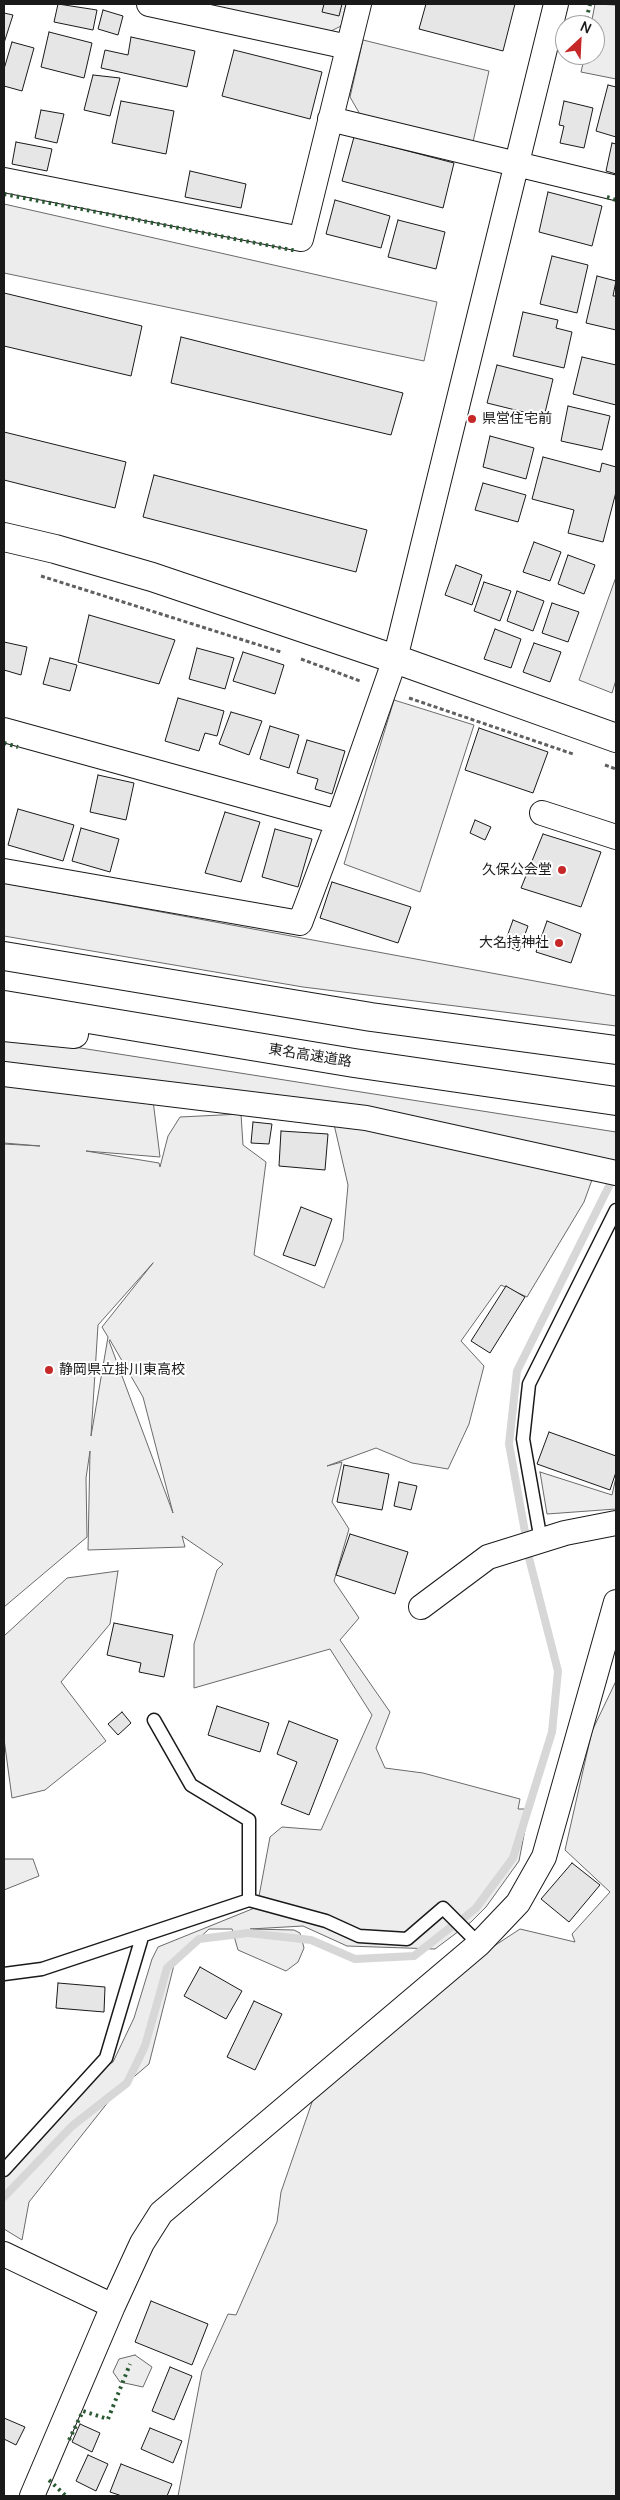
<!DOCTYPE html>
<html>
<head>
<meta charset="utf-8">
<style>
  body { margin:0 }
  #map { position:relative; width:620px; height:2500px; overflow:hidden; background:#fff; font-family:Manrope,sans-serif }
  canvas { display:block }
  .frame { position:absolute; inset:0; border:5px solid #1a1a1a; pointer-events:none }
  .north { position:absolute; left:555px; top:15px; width:50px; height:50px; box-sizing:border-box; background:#fff; border:1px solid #a3a3a3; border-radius:50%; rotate:25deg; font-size:14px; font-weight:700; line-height:20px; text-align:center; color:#1a1a1a }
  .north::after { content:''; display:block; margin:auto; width:18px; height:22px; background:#c62828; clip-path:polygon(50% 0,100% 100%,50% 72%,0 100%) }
</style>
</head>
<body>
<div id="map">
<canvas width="620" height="2500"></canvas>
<div class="frame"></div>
<div class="north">N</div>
</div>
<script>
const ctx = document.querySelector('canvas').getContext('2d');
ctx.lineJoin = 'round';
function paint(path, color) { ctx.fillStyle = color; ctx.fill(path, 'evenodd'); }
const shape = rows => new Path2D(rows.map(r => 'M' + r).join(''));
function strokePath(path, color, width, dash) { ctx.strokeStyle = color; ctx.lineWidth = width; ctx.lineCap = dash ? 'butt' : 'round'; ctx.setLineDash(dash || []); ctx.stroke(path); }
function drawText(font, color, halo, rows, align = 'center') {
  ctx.font = font + ' Manrope,"Noto Sans JP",sans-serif'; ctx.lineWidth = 4; ctx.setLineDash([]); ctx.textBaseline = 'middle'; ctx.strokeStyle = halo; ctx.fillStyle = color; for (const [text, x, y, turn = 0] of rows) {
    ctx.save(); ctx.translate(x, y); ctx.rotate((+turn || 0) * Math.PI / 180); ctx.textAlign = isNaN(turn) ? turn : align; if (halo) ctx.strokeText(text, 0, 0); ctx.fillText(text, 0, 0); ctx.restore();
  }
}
const built = shape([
  [195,4,346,4,341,26,331,31,195,4],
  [595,4,616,5,616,79,581,72,585,55,595,55,595,25,591,25,595,4],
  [363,40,489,71,473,142,361,116,350,97,363,40],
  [4,204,437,302,424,361,4,273,4,204],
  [616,577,616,680,612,693,579,680,616,577],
  [394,700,474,725,420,892,344,864,394,700],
  [4,883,616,996,616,1026,303,987,4,936,4,883],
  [4,1036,616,1132,616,1163,593,1177,584,1202,527,1297,501,1285,461,1341,484,1366,469,1424,448,1469,412,1463,376,1448,327,1466,342,1462,332,1502,349,1529,334,1581,359,1618,340,1640,390,1712,376,1748,385,1768,423,1773,520,1799,518,1809,529,1809,519,1861,486,1907,471,1922,435,1949,347,1946,303,1926,250,1929,294,1930,300,1933,304,1948,298,1962,286,1971,238,1950,232,1929,209,1929,175,1961,149,2064,116,2092,29,2202,22,2240,4,2229,4,2165,87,2077,113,2062,134,2018,152,1959,158,1947,257,1907,270,1837,282,1827,321,1830,372,1715,330,1649,194,1688,194,1644,217,1570,223,1564,182,1536,185,1547,88,1550,90,1451,86,1478,87,1537,4,1607,4,1144,40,1146,4,1143,4,1036],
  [152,1092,333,1120,348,1185,343,1240,324,1288,254,1255,266,1162,243,1145,241,1114,180,1117,168,1136,160,1167,159,1163,86,1151,160,1157,152,1092],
  [153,1263,102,1327,108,1337,91,1436,98,1325,153,1263],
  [110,1340,143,1397,173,1513,109,1341,110,1340],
  [540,1472,612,1495,616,1477,616,1509,547,1514,540,1472],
  [118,1571,110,1624,61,1682,106,1741,45,1790,12,1798,4,1739,4,1636,67,1578,118,1571],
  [616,1681,616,2496,178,2496,202,2371,228,2314,236,2315,277,2222,281,2192,320,2079,415,1998,520,1929,575,1942,572,1934,610,1892,565,1850,592,1731,616,1681],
  [4,1859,33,1859,39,1876,4,1890,4,1859],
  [135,2355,152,2367,143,2387,120,2382,113,2372,119,2359,135,2355]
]);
const stream = shape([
  [525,1532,509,1444,517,1371,611,1182],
  [465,1917,476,1908,513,1858,552,1732,558,1671,529,1558],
  [4,2197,72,2126,127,2083,145,2046,167,1968,199,1939,248,1933,311,1940,355,1959,414,1956,451,1927]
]);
const building = shape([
  [58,4,97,10,93,30,54,22,58,4],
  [324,4,342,4,339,16,322,12,324,4],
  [426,4,515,4,503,51,419,29,426,4],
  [103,10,123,16,118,35,98,29,103,10],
  [4,13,13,15,4,43,4,13],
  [49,32,92,43,84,78,41,67,49,32],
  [131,37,195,51,187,87,101,68,105,50,128,55,131,37],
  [12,42,34,48,22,91,4,86,4,69,12,42],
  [234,50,322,72,310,119,222,96,234,50],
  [93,75,120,78,110,116,84,110,93,75],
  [608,85,616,87,616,137,596,131,608,85],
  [121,101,174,111,166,154,112,143,121,101],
  [564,101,593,108,584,148,560,143,564,126,559,125,564,101],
  [41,110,64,114,57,143,35,138,41,110],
  [354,137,454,163,443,208,342,181,354,137],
  [16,142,52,149,47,171,12,164,16,142],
  [612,143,616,144,616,174,606,171,612,143],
  [190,171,246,184,241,208,185,197,190,171],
  [548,192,602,206,592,246,539,232,548,192],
  [335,200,390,216,381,248,326,234,335,200],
  [398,220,445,232,436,269,388,257,398,220],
  [552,256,588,265,577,313,540,304,552,256],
  [597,276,616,281,613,296,616,296,616,330,586,323,597,276],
  [4,293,142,326,131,376,4,346,4,293],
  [523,312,558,320,556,328,572,332,564,368,513,356,523,312],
  [181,337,403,393,391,435,171,383,181,337],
  [582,357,616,365,616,405,573,394,582,357],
  [497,365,553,379,544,417,487,403,497,365],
  [568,406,610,416,602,450,561,441,568,406],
  [4,432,126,462,115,508,4,480,4,432],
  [490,436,534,448,526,479,483,467,490,436],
  [543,457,600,472,602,463,616,467,616,492,603,542,568,533,574,510,532,499,543,457],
  [154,475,367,530,356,572,143,517,154,475],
  [483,483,526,495,518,522,475,510,483,483],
  [534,542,561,552,550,581,523,572,534,542],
  [568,555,595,565,584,594,558,584,568,555],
  [456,565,482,575,472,605,445,595,456,565],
  [484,582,511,591,500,621,474,611,484,582],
  [517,591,544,601,533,631,507,621,517,591],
  [552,603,579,612,568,642,542,633,552,603],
  [89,615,175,640,159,684,78,662,89,615],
  [495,629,521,639,511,668,484,659,495,629],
  [4,642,27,647,21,675,4,670,4,642],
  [534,643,561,652,550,682,523,672,534,643],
  [197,648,234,658,225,689,189,679,197,648],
  [243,652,284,665,275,694,233,681,243,652],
  [50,658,77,665,70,691,43,684,50,658],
  [178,698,224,711,217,736,205,733,199,751,165,741,178,698],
  [231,712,262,721,249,755,219,744,231,712],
  [270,726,299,735,289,768,260,759,270,726],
  [479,728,548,752,533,793,465,770,479,728],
  [307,740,345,751,332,794,315,789,318,779,297,773,307,740],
  [98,775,134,783,126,820,90,812,98,775],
  [18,809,74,825,63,861,8,845,18,809],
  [225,812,260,822,241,882,205,873,225,812],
  [475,820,491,827,485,840,470,833,475,820],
  [81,828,119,839,110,872,72,861,81,828],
  [275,829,312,839,298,887,262,877,275,829],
  [543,834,601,852,581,907,521,888,543,834],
  [332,882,411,907,398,943,320,918,332,882],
  [513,920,528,926,519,951,504,945,513,920],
  [547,921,581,934,571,963,536,952,547,921],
  [253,1122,272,1124,269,1144,251,1143,253,1122],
  [281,1131,328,1134,325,1170,279,1166,281,1131],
  [301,1207,332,1219,315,1266,283,1255,301,1207],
  [506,1286,525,1297,490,1353,471,1341,506,1286],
  [549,1432,616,1456,616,1472,610,1490,537,1464,549,1432],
  [344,1465,389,1474,382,1510,337,1502,344,1465],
  [399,1482,417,1486,411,1510,394,1506,399,1482],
  [350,1534,408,1552,395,1594,336,1575,350,1534],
  [114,1623,173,1635,164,1677,139,1672,141,1663,107,1655,114,1623],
  [217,1706,269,1723,260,1752,208,1735,217,1706],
  [122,1712,131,1723,118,1735,108,1724,122,1712],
  [289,1721,338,1740,309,1815,281,1804,297,1762,277,1754,289,1721],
  [572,1863,600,1885,569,1922,541,1899,572,1863],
  [200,1967,242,1991,226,2019,184,1996,200,1967],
  [58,1983,105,1987,104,2012,56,2008,58,1983],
  [254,2001,282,2014,255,2070,227,2057,254,2001],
  [151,2301,208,2324,192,2365,135,2342,151,2301],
  [170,2367,192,2376,174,2420,152,2411,170,2367],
  [4,2418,25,2427,16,2445,4,2439,4,2418],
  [80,2424,100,2433,92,2452,72,2442,80,2424],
  [150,2428,182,2441,173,2463,141,2449,150,2428],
  [88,2455,108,2464,96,2491,76,2481,88,2455],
  [121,2464,172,2484,167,2496,122,2496,110,2492,121,2464]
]);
const path = shape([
  [41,576,281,652],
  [301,659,360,681],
  [409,698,573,754],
  [605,765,616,769]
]);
const service = shape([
  [541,1541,523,1439,529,1384,616,1210],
  [154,1720,191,1785,249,1820,249,1900],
  [4,1974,42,1969,249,1900,326,1921,359,1936,407,1939,443,1908,479,1944],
  [4,2170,106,2058,142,1937]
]);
const minor = shape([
  [149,4,348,47],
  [330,119,616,188],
  [4,180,301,239,359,4],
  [4,730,338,822,395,659,556,4],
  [542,813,616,837],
  [4,871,300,923,338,822],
  [4,1074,366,1118,616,1173],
  [421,1607,488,1557,565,1533,616,1523],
  [4,2254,113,2306],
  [32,2496,113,2306,142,2243,161,2213,479,1944,518,1903,544,1857,616,1602]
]);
const tertiary = shape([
  [4,537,55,549,152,577,395,659,616,738]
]);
const motorway = shape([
  [4,956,371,1017,616,1050],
  [4,1005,354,1063,616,1101],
  [4,1027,74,1034]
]);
const hedge = shape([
  [585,25,590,4],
  [578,63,579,55],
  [4,194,297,251],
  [607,197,616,200],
  [4,743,18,747],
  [69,2440,83,2411,108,2419,130,2364],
  [49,2480,66,2496]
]);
const markers = [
  [472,419,5,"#c62828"],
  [562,870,5,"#c62828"],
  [559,943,5,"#c62828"],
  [49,1370,5,"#c62828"]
];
const poiNames = [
  ["県営住宅前",482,419],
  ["久保公会堂",552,870,"right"],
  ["大名持神社",549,943,"right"],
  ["静岡県立掛川東高校",59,1370]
];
const streetNames = [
  ["東名高速道路",310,1056,9]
];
paint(built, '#ededed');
strokePath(built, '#6a6a6a', 1);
strokePath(stream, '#d7d7d7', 8);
paint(building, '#e6e6e6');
strokePath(building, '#1a1a1a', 1);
strokePath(service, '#1a1a1a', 15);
strokePath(minor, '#1a1a1a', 26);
strokePath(tertiary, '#1a1a1a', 30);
strokePath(motorway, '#1a1a1a', 30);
strokePath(path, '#5f5f5f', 3, [4, 2.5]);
strokePath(service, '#fff', 12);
strokePath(minor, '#fff', 24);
strokePath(tertiary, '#fff', 28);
strokePath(motorway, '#fff', 28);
strokePath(hedge, '#2b5a34', 4, [2.5, 4]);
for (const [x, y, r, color] of markers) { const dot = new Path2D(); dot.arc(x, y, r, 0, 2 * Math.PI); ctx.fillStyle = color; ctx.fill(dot); strokePath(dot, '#fff', 2); }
drawText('14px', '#1a1a1a', '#fff', poiNames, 'left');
drawText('14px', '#1a1a1a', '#fff', streetNames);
</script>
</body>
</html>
